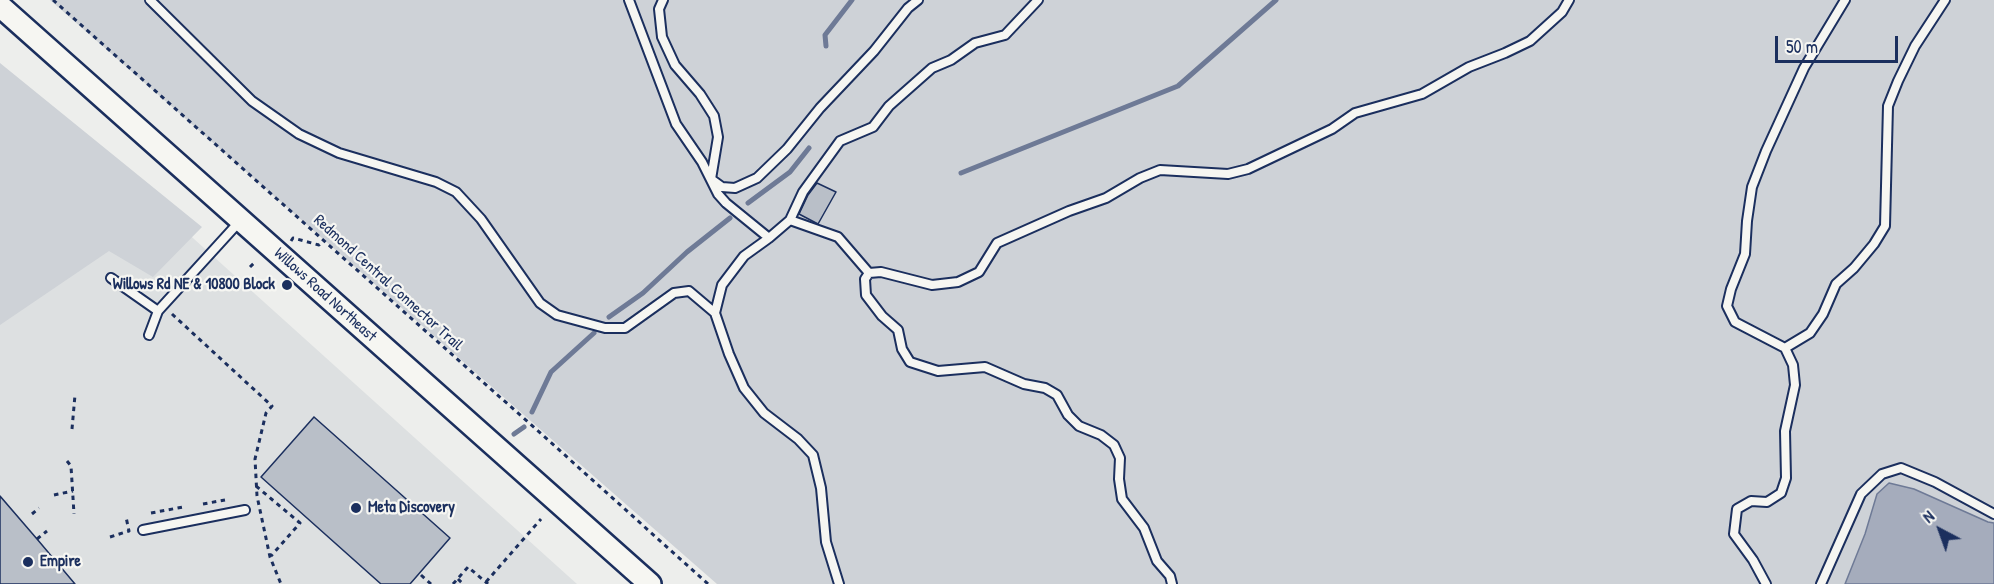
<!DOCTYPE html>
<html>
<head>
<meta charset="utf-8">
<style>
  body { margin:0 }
  #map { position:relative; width:1994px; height:584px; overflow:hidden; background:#edeeec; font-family:"Patrick Hand",sans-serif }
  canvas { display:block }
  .north { position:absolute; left:1910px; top:500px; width:60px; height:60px; -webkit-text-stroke:4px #f6f6f2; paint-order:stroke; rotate:319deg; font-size:16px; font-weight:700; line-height:24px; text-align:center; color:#1b2f5e }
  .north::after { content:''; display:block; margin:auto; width:21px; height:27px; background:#1b2f5e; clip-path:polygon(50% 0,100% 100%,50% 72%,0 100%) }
  .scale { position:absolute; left:1775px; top:36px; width:123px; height:27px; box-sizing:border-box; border:3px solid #1b2f5e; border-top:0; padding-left:8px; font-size:18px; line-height:21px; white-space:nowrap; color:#1b2f5e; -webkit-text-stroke:4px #f6f6f2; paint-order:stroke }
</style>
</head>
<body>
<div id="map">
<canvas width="1994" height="584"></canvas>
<div class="north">N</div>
<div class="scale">50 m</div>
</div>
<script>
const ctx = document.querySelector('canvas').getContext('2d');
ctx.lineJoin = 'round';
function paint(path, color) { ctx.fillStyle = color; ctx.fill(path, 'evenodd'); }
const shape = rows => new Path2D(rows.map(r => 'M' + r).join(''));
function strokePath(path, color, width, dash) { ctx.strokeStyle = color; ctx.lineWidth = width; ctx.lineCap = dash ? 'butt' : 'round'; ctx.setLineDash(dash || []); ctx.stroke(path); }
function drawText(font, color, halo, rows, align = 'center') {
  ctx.font = font + ' "Patrick Hand",sans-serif'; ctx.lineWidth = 4.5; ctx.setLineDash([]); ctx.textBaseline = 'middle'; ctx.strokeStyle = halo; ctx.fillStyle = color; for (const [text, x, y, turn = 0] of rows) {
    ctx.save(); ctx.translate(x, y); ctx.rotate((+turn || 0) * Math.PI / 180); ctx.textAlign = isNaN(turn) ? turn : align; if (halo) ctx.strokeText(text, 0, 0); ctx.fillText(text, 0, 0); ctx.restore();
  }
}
const built = shape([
  [123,175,577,584,0,584,0,266]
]);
const green = shape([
  [50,0,1994,0,1994,584,717,584],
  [0,63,202,227,153,277,109,251,0,325]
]);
const water = shape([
  [1889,483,1914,489,1988,522,1994,523,1994,584,1845,584,1865,534,1877,494,1889,483]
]);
const stream = shape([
  [826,46,825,35,852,0],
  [961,173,1178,86,1276,0],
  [748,203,790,172,809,148],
  [609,317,643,293,687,252,730,218],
  [532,412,551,372,594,333],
  [514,434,524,427]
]);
const building = shape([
  [817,183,836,192,818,224,799,214,808,195,817,183],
  [314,417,450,538,410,584,381,584,261,477,314,417],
  [0,496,37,539,75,584,0,584,0,496]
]);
const path = shape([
  [53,0,537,430,708,584],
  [291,241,293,238,319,245,323,241],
  [250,267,255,262],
  [172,314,272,406,266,413,255,459,257,496,270,557,281,584],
  [72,429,75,395],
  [67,461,71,466,74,514],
  [256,486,300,523,271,556],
  [54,495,73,491],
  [203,504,225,500],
  [151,513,183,507],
  [32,514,39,508],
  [110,537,129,531,126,517],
  [37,539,47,531],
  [421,575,431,584],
  [458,579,463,584],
  [486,582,541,519],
  [453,584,468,567,488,584]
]);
const lane = shape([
  [150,0,252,101,299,134,339,153,436,182,456,192,481,219,540,303,557,315,605,328,625,328,674,293,689,291,715,313],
  [629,0,676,124,702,162,718,194,726,203,769,238],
  [663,0,659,9,662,37,675,65,700,94,714,116,718,137,711,179,722,187,735,188,757,178,787,149,820,108,874,51,908,8,918,0],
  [790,220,838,237,869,273],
  [111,278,158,311],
  [149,335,158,311,240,221],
  [1785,348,1810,333,1823,314,1836,284,1854,268,1874,244,1885,226,1888,106,1898,81,1915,46,1945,0],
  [143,530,245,510],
  [839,584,826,542,821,488,813,455,798,439,764,413,744,388,729,354,715,313,722,285,744,256,769,238,790,220,803,192,840,141,873,127,889,106,932,68,951,60,975,43,1005,35,1038,0],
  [1172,584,1170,576,1157,561,1144,528,1122,499,1119,479,1120,458,1114,445,1101,435,1079,426,1068,415,1057,395,1045,388,1024,384,985,367,938,371,910,362,902,349,898,330,882,316,866,295,865,279,869,273,881,272,932,285,958,282,979,272,997,243,1069,211,1106,198,1140,178,1160,170,1228,174,1248,169,1332,129,1355,113,1422,94,1469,67,1505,53,1530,41,1562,12,1569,0],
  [1766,584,1753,560,1734,534,1737,509,1751,501,1767,502,1781,493,1786,478,1785,431,1795,385,1793,365,1785,348,1735,322,1727,306,1731,289,1745,254,1747,221,1752,187,1766,151,1804,68,1845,0],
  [1821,584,1861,494,1882,474,1901,468,1935,482,1994,514]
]);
const secondary = shape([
  [0,6,650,584]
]);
const markers = [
  [287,285,6,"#1b2f5e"],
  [356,508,6,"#1b2f5e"],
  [28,562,6,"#1b2f5e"]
];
const streetNames = [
  ["Redmond Central Connector Trail",388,283,42],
  ["Willows Road Northeast",325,295,42]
];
const poiNames = [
  ["Willows Rd NE & 10800 Block",275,285,"right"],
  ["Meta Discovery",368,508],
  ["Empire",40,562]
];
paint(built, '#dde0e1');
paint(green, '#ced2d7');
paint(water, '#a5acbc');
strokePath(water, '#6e7a96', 1.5);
strokePath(stream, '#6e7a96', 5);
paint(building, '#b9bfc8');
strokePath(building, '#1b2f5e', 1.5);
strokePath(lane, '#1b2f5e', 12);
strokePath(secondary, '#1b2f5e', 26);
strokePath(path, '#1b2f5e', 3, [4.5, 4.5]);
strokePath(lane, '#f6f6f2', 8);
strokePath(secondary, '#f6f6f2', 21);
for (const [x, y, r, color] of markers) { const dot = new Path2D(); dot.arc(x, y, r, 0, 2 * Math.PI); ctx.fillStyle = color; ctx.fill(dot); strokePath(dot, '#f6f6f2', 2); }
drawText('16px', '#1b2f5e', '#f6f6f2', streetNames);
drawText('bold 16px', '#1b2f5e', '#f6f6f2', poiNames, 'left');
</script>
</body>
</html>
